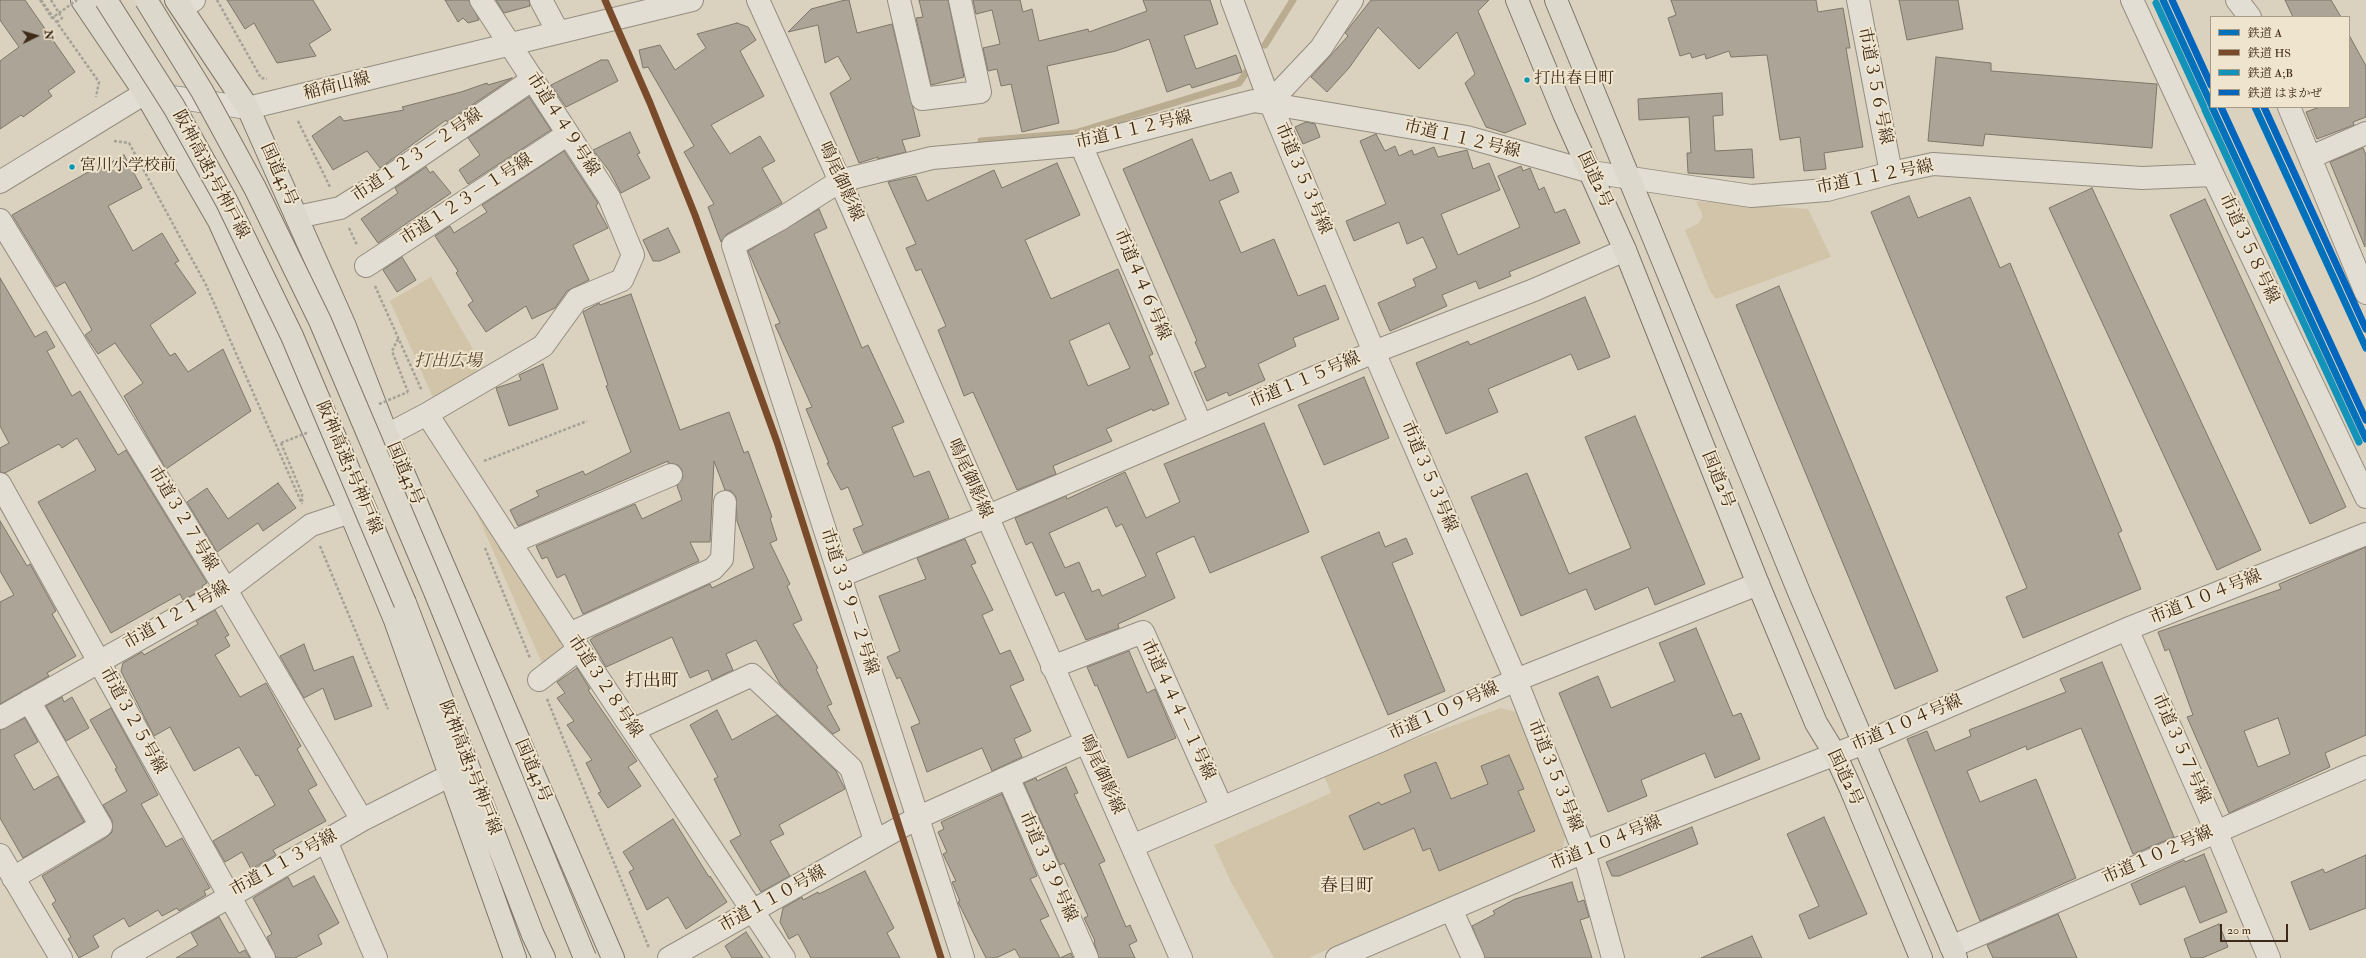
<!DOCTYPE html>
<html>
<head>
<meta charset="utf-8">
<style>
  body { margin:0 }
  #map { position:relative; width:2366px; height:958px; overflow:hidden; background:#dad2be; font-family:"IM FELL Double Pica","Noto Serif JP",serif }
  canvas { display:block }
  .legend { position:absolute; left:2210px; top:16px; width:140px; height:92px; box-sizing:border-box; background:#efe4cd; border:1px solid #a89a85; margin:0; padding:5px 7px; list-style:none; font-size:12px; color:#3e2a18 }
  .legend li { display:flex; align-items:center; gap:8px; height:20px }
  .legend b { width:20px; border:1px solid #a89a85 }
  .north { position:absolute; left:16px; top:16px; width:40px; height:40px; -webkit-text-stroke:3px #efe4cd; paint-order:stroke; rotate:85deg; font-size:11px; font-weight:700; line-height:16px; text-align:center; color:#3e2a18 }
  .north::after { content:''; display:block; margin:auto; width:14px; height:18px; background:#3e2a18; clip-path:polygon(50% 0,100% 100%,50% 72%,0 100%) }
  .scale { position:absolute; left:2220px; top:924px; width:68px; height:18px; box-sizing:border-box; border:2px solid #3e2a18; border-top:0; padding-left:5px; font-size:12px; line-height:14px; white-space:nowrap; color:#3e2a18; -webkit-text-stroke:3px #efe4cd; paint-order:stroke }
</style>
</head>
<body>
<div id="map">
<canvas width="2366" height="958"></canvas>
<ul class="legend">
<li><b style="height:5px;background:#0072bc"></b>鉄道 A</li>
<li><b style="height:5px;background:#7a4b2a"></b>鉄道 HS</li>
<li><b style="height:5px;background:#1392ba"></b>鉄道 A;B</li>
<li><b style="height:5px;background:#0065bd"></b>鉄道 はまかぜ</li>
</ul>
<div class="north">N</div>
<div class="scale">20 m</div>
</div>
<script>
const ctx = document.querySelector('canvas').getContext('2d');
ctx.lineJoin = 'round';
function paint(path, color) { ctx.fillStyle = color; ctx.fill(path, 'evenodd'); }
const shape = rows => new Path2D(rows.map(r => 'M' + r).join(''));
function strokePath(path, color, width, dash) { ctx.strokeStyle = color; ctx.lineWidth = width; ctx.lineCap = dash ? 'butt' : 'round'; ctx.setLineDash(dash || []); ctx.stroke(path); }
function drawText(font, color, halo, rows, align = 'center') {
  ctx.font = font + ' "IM FELL Double Pica","Noto Serif JP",serif'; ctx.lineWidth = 4; ctx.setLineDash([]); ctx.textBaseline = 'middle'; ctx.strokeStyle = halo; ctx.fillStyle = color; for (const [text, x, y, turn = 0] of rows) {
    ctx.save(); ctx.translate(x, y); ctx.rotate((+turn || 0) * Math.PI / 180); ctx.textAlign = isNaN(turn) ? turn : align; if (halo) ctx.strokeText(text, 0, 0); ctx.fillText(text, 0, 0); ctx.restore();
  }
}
const green = shape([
  [1696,201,1808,209,1831,257,1716,299,1710,291,1685,230,1698,224,1702,218,1702,213],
  [431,277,487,373,435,402,390,301],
  [480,510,570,644,544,668,477,514],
  [1501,708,1516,712,1566,830,1563,848,1308,958,1274,958,1231,882,1214,845,1331,793,1323,773]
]);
const stream = shape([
  [1265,45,1293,0],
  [981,141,1075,133,1239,83,1247,71]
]);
const building = shape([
  [0,0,25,0,75,72,48,91,52,96,23,117,21,115,0,129,0,61,19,47,0,20,0,0],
  [227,0,313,0,331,30,309,44,316,56,277,63,254,23,245,29,227,0],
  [445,0,469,0,479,20,468,23,463,18,458,22,445,0],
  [496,0,529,0,530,6,504,13,496,0],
  [845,0,849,0,857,33,892,24,920,136,902,140,906,152,878,159,878,157,859,163,830,93,851,79,838,56,825,63,818,25,788,32,811,9,845,0],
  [919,0,948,0,964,77,931,85,916,18,923,17,919,0],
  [973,0,1020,0,1023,12,1032,9,1039,41,1088,29,1089,32,1147,11,1143,0,1210,0,1218,24,1184,36,1196,69,1236,55,1242,72,1192,88,1190,84,1167,92,1149,39,1116,51,1047,66,1059,123,1022,132,1011,84,1001,86,997,69,988,71,983,48,1000,44,992,10,976,14,973,0],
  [1371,0,1489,0,1478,11,1526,124,1505,133,1486,127,1465,83,1475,74,1457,32,1419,69,1378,27,1349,68,1327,92,1311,77,1348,36,1345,33,1371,0],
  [1671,0,1816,0,1818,12,1843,8,1850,48,1846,48,1863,147,1824,153,1826,169,1804,171,1800,137,1780,140,1767,55,1731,57,1729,51,1706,59,1705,54,1692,58,1690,53,1680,56,1668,18,1676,15,1671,0],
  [1899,0,1958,0,1963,29,1907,40,1899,0],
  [2285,0,2331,0,2341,17,2293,17,2285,0],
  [737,23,748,27,756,40,740,51,764,96,711,125,730,154,760,136,775,161,762,168,782,203,727,234,721,242,708,207,714,204,684,152,694,146,648,67,643,68,639,50,660,45,675,70,706,48,697,34,737,23],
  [2349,35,2366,66,2366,117,2353,122,2354,125,2317,139,2306,112,2320,107,2349,107,2349,35],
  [1936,57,1991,63,1991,71,2157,84,2152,148,1985,134,1983,146,1928,141,1936,57],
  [601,60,608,60,618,81,566,107,551,85,601,60],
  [512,78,447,122,446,120,380,168,367,151,333,170,312,136,340,116,344,121,404,110,402,107,461,92,487,83,488,85,512,78],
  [1722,93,1723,115,1713,116,1715,151,1752,149,1754,178,1688,173,1687,153,1691,153,1689,117,1639,120,1638,99,1722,93],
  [529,97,551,130,468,184,459,170,480,155,468,138,529,97],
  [1306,122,1315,124,1320,137,1303,144,1295,127,1306,122],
  [630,132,640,153,637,154,650,178,621,193,610,172,593,150,630,132],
  [1376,134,1385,151,1395,146,1399,156,1412,150,1414,155,1434,147,1438,157,1467,150,1473,169,1489,163,1500,190,1441,214,1458,255,1520,227,1498,176,1521,166,1523,171,1530,168,1539,190,1544,187,1555,213,1565,209,1580,243,1509,272,1511,276,1479,289,1476,281,1442,295,1447,306,1390,331,1378,303,1416,286,1413,279,1437,268,1423,237,1407,244,1399,222,1354,241,1346,221,1386,204,1360,141,1376,134],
  [1192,139,1210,181,1231,172,1239,192,1219,201,1241,253,1274,239,1298,296,1325,285,1339,319,1293,338,1296,346,1258,364,1265,380,1229,396,1227,392,1207,401,1194,372,1206,367,1195,342,1197,341,1123,169,1192,139],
  [2363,148,2366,155,2365,247,2330,162,2363,148],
  [564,151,598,203,596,206,608,228,573,245,589,280,567,291,555,308,532,319,526,306,486,332,468,305,473,301,456,273,458,271,435,236,450,226,454,233,487,212,482,205,564,151],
  [124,155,142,188,108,206,133,251,162,233,179,261,175,263,196,293,150,325,170,356,175,353,188,372,223,349,251,411,166,469,124,396,143,383,115,343,98,354,85,335,92,330,65,282,56,287,12,215,90,171,92,173,124,155],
  [1057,163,1080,215,1025,240,1051,299,1118,269,1153,354,1149,356,1169,404,1153,411,1152,409,1106,429,1112,441,1053,466,1056,474,1017,490,973,392,964,396,956,375,938,330,946,326,921,269,916,271,906,248,916,244,888,182,916,176,927,201,994,170,1002,188,1057,163],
  [1109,323,1130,368,1088,386,1069,341,1109,323],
  [426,167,430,173,433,171,451,193,378,243,361,219,398,193,395,188,426,167],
  [2092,188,2261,550,2217,570,2049,208,2092,188],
  [1909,196,1918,218,1970,197,2000,268,2010,263,2122,531,2118,533,2141,589,2023,638,2006,597,2027,588,1871,212,1909,196],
  [2205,199,2346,507,2310,524,2170,215,2205,199],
  [819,209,827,228,814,234,862,348,868,345,904,422,892,427,914,477,929,471,949,518,863,553,853,529,863,525,848,487,841,490,827,463,829,463,806,409,812,407,775,325,780,323,748,251,819,209],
  [668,228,680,252,660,261,653,261,643,240,668,228],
  [402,257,416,280,397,292,383,270,402,257],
  [0,278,35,337,46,331,55,347,47,351,72,396,80,391,118,455,126,450,207,583,202,586,203,589,183,600,180,594,111,633,38,502,96,470,77,438,62,448,59,444,5,473,0,472,0,448,9,443,0,426,0,278],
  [1779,286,1938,671,1895,689,1736,305,1779,286],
  [631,294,680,430,729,412,744,453,748,451,772,517,770,518,777,540,770,543,790,584,787,586,802,620,793,624,818,668,816,669,832,704,827,706,840,730,833,734,780,684,756,640,726,654,733,670,712,680,708,670,690,678,672,637,606,667,590,640,594,637,710,584,712,588,754,568,737,521,736,497,731,491,725,490,714,461,710,542,690,542,699,561,583,614,565,574,557,578,547,557,542,559,536,546,635,504,642,519,682,500,677,486,683,477,682,470,678,465,668,463,668,461,518,526,510,510,539,496,536,491,583,471,585,475,631,452,606,386,608,385,583,312,599,303,600,305,631,294],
  [1585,297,1610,357,1578,370,1571,354,1488,389,1498,412,1446,434,1416,363,1468,341,1470,345,1585,297],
  [543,364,558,409,509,426,496,388,521,380,519,375,543,364],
  [1364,377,1389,438,1324,465,1298,405,1364,377],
  [1635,416,1705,584,1655,605,1648,587,1595,610,1586,589,1521,616,1471,497,1527,473,1569,574,1631,548,1585,437,1635,416],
  [1264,423,1309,532,1210,573,1194,536,1156,553,1175,598,1118,624,1119,628,1086,640,1064,592,1056,596,1032,542,1026,545,1015,518,1066,496,1067,499,1125,472,1146,518,1180,502,1164,464,1264,423],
  [1107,507,1116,527,1122,524,1146,576,1102,596,1099,589,1092,592,1079,562,1065,568,1049,533,1107,507],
  [278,483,296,508,263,531,258,523,217,552,187,502,207,488,228,519,278,483],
  [0,521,27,566,30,564,56,611,52,614,76,656,47,673,49,676,0,704,0,602,14,595,0,571,0,521],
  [1379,532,1385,547,1406,538,1413,554,1392,563,1445,691,1388,715,1321,557,1379,532],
  [965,539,976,563,971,565,993,610,982,615,1000,654,1010,650,1024,680,1010,686,1031,731,1014,739,1022,757,992,771,982,748,927,772,911,727,920,723,900,677,897,679,887,657,900,651,879,596,926,579,917,558,965,539],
  [2366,547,2366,735,2325,753,2330,767,2229,813,2187,717,2193,715,2169,649,2165,651,2158,632,2281,589,2279,584,2366,547],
  [2278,718,2290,754,2258,767,2244,731,2278,718],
  [215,610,229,635,225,637,230,646,215,655,240,697,266,683,301,746,297,749,317,785,308,790,326,821,273,850,276,855,251,869,242,852,225,862,213,841,275,805,258,775,256,776,239,747,194,771,170,727,154,736,121,671,123,663,142,652,144,655,198,624,196,621,215,610],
  [1696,628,1733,716,1741,713,1760,759,1715,778,1705,753,1641,780,1647,796,1608,812,1559,693,1598,676,1611,708,1675,681,1659,643,1696,628],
  [304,644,314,671,353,656,372,706,335,720,323,688,304,698,280,656,304,644],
  [1129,651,1147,693,1155,689,1176,738,1128,758,1097,685,1095,686,1087,667,1129,651],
  [2102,662,2174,837,2133,854,2081,728,2027,750,2026,746,1967,771,1980,802,2036,779,2076,878,1980,921,1907,739,1927,731,1935,751,1971,736,1969,730,2066,692,2060,679,2102,662],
  [577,668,590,689,588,690,637,761,628,767,641,786,608,808,598,793,601,792,586,763,592,760,567,725,574,721,557,698,565,693,557,682,577,668],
  [62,697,64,702,72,697,89,728,66,741,46,706,62,697],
  [111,708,158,795,141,804,166,847,182,838,210,888,204,891,206,895,179,911,177,908,162,916,158,910,129,927,124,918,93,936,99,947,79,958,68,939,71,937,52,904,56,901,42,876,107,837,112,832,112,820,103,805,127,791,115,769,117,768,90,720,111,708],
  [717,710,732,740,777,715,836,771,845,789,779,825,784,834,770,841,790,876,761,892,730,841,741,835,714,779,718,777,690,725,717,710],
  [25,718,38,742,14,755,34,790,58,776,84,822,23,858,0,818,0,730,25,718],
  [1509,755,1524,789,1518,791,1535,831,1439,871,1430,848,1423,851,1414,828,1364,850,1349,816,1379,802,1381,805,1411,792,1404,775,1436,762,1451,799,1488,784,1481,766,1509,755],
  [1066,767,1078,793,1074,794,1105,861,1099,864,1126,927,1130,925,1137,941,1129,945,1135,958,1099,958,1094,942,1095,941,1084,918,1088,916,1064,863,1060,865,1024,783,1036,778,1037,781,1066,767],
  [1002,794,1037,876,1030,879,1049,916,1040,920,1060,958,1071,953,1073,958,1020,958,1015,949,996,958,986,958,958,902,960,901,952,882,956,881,943,854,947,852,938,832,944,829,941,822,1002,794],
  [1824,817,1867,914,1809,939,1799,915,1819,906,1787,834,1824,817],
  [673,819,709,877,710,876,727,902,686,929,668,897,647,910,629,872,634,869,623,852,673,819],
  [1692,827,1698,844,1619,876,1612,876,1606,862,1692,827],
  [2204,854,2227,912,2200,923,2185,886,2140,905,2131,884,2184,860,2185,862,2204,854],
  [2366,855,2366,908,2310,930,2291,882,2323,869,2325,873,2366,855],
  [865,871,894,928,887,933,900,958,811,958,798,934,789,939,780,922,783,908,802,897,803,900,818,892,819,894,865,871],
  [314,876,339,923,318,935,322,944,295,958,276,958,267,937,272,934,253,898,288,877,293,887,314,876],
  [1572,882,1578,902,1584,900,1589,917,1580,920,1592,958,1485,958,1472,926,1495,914,1493,911,1515,899,1572,882],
  [2058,914,2077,958,1993,958,1987,945,2058,914],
  [219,917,239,953,245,950,250,958,176,958,198,945,191,933,219,917],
  [2219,924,2228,947,2202,958,2191,958,2184,939,2219,924],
  [746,932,763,958,732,958,725,946,746,932],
  [1752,936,1762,958,1701,958,1752,936]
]);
const path = shape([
  [41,0,99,82,96,97],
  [51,0,62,18,57,22],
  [217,0,261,78,267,79],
  [298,121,330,187],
  [114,141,129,143,206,285,302,504],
  [349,228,357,245],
  [375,286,422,391],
  [398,339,392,351,408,392],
  [281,443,302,494,302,502],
  [484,461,587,421],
  [320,546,388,709],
  [485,548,530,658],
  [547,699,649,948]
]);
const minor = shape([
  [541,0,558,32],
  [758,0,840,181,1181,958],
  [899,0,922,99,980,92,960,0],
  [1232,0,1270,102,1374,352,1516,680,1584,852,1613,958],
  [1858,0,1891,173],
  [2132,0,2213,175,2366,497],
  [2237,0,2250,17],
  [182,8,194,0],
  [1270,102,1321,48,1352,0],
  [2289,107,2366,293],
  [1081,145,1201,425],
  [2311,157,2366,133],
  [0,182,145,93,248,108,692,0],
  [297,217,340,208,383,181,533,79],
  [0,220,226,590,362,820],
  [366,266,568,134],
  [427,414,579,649,784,958],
  [387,435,427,414,543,346,577,299,622,280,633,255,609,197,481,0],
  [0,484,264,958],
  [510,543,671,475],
  [840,576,986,517,1374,352,1534,290,1625,250],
  [2127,629,2216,831,2269,958],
  [569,634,713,569,722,559,725,502],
  [1052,667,1143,632,1222,808],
  [539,680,579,649],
  [0,718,226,590,311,525,350,512],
  [633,730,752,675,851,768,875,840],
  [1008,777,1087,958],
  [326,841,376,958],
  [1132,846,1380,741,1516,680,1758,584],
  [0,855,61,958],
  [13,878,101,826,29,701],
  [1451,909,1473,958],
  [1951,947,2366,767],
  [123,958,362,820,449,776],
  [669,958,917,818,1086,742],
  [963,958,733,245,782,218,840,181,932,158,1081,145,1254,101,1467,137,1591,172,1751,196,1827,190,1891,173,1933,164,2142,178,2213,175],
  [1337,958,1584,852,1864,743,2127,629,2366,534]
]);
const highway = shape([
  [82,0,145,93,219,221,350,512,395,620,515,958],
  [176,0,248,108,344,324,387,435,613,958],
  [1517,0,1564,114,1625,250,1758,584,1816,723,1835,754,1850,787,1921,958],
  [1556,0,1801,597,1956,958],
  [405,603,533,935,544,958]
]);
const pathBridge = shape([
  [40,0,52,18,77,0],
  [379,404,408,392],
  [281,443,309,432]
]);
const highwayBridge = shape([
  [106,0,174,107,227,202,292,336,405,603],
  [146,0,202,91,255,188,320,321,433,587,585,958]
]);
const rail1 = shape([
  [2163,0,2211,104],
  [2212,107,2366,439],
  [2255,107,2366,348]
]);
const rail2 = shape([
  [605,0,650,103,695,215,777,442,941,958]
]);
const rail3 = shape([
  [2156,3,2204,107],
  [2205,110,2359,442]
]);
const rail4 = shape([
  [2172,0,2211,85],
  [2221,107,2366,420],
  [2264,107,2366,329]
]);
const markers = [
  [1527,80,3.5,"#0996b3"],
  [72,167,3.5,"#0996b3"]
];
const busNames = [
  ["打出春日町",1534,80],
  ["宮川小学校前",80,167]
];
const streetNames = [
  ["市道３５６号線",1874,86,79],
  ["稲荷山線",337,87,-14],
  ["市道４４９号線",562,125,57],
  ["市道１１２号線",1134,131,-13],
  ["市道１１２号線",1462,140,13],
  ["市道１２３－２号線",418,156,-34],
  ["阪神高速3号神戸線",210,175,62],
  ["国道43号",278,175,66],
  ["市道１１２号線",1875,178,-11],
  ["市道３５３号線",1302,179,67],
  ["国道2号",1594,180,65],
  ["鳴尾御影線",840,182,66],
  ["市道１２３－１号線",467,200,-33],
  ["市道３５８号線",2248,249,65],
  ["市道４４６号線",1141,285,67],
  ["市道１１５号線",1305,381,-23],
  ["阪神高速3号神戸線",348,468,67],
  ["国道43号",404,474,67],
  ["市道３５３号線",1428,477,67],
  ["鳴尾御影線",969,479,66],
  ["国道2号",1717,480,68],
  ["市道３２７号線",182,519,59],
  ["市道１０４号線",2206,598,-22],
  ["市道３３９－２号線",848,602,72],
  ["市道１２１号線",177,616,-30],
  ["市道３２８号線",604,687,56],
  ["市道４４４－１号線",1177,710,65],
  ["市道１０９号線",1444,712,-24],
  ["市道３２５号線",132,721,61],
  ["市道１０４号線",1907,724,-23],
  ["市道３５７号線",2180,749,66],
  ["阪神高速3号神戸線",469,768,69],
  ["国道43号",532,771,67],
  ["鳴尾御影線",1101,775,66],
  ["市道３５３号線",1554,776,68],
  ["国道2号",1844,778,65],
  ["市道１０４号線",1606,844,-22],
  ["市道１０２号線",2158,856,-24],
  ["市道１１３号線",284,864,-29],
  ["市道３３９号線",1047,867,66],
  ["市道１１０号線",773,900,-29]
];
const parkNames = [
  ["打出広場",448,362]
];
const neighbourhoodNames = [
  ["打出町",652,682],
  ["春日町",1347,887]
];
paint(green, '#d1c4a9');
strokePath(stream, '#baac91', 7);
paint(building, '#aca597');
strokePath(building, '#7e7669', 1);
strokePath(minor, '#948d7f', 24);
strokePath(highway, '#7e7669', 24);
strokePath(path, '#a6a197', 2.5, [3, 2]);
strokePath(minor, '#e2ded4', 22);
strokePath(highway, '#ddd8cc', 22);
strokePath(highwayBridge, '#7e7669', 24, []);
strokePath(pathBridge, '#a6a197', 2.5, [3, 2]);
strokePath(highwayBridge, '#ddd8cc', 22);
strokePath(rail1, '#0072bc', 7);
strokePath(rail2, '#7a4b2a', 7);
strokePath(rail3, '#1392ba', 7);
strokePath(rail4, '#0065bd', 7);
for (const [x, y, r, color] of markers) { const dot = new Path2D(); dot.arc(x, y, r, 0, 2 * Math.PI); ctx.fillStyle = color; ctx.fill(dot); strokePath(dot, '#efe4cd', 1.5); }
drawText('16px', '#3e2a18', '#efe4cd', busNames, 'left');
drawText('17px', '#3e2a18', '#efe4cd', streetNames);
drawText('italic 17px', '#5a4732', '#efe4cd', parkNames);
drawText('18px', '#3e2a18', '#efe4cd', neighbourhoodNames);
</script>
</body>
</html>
